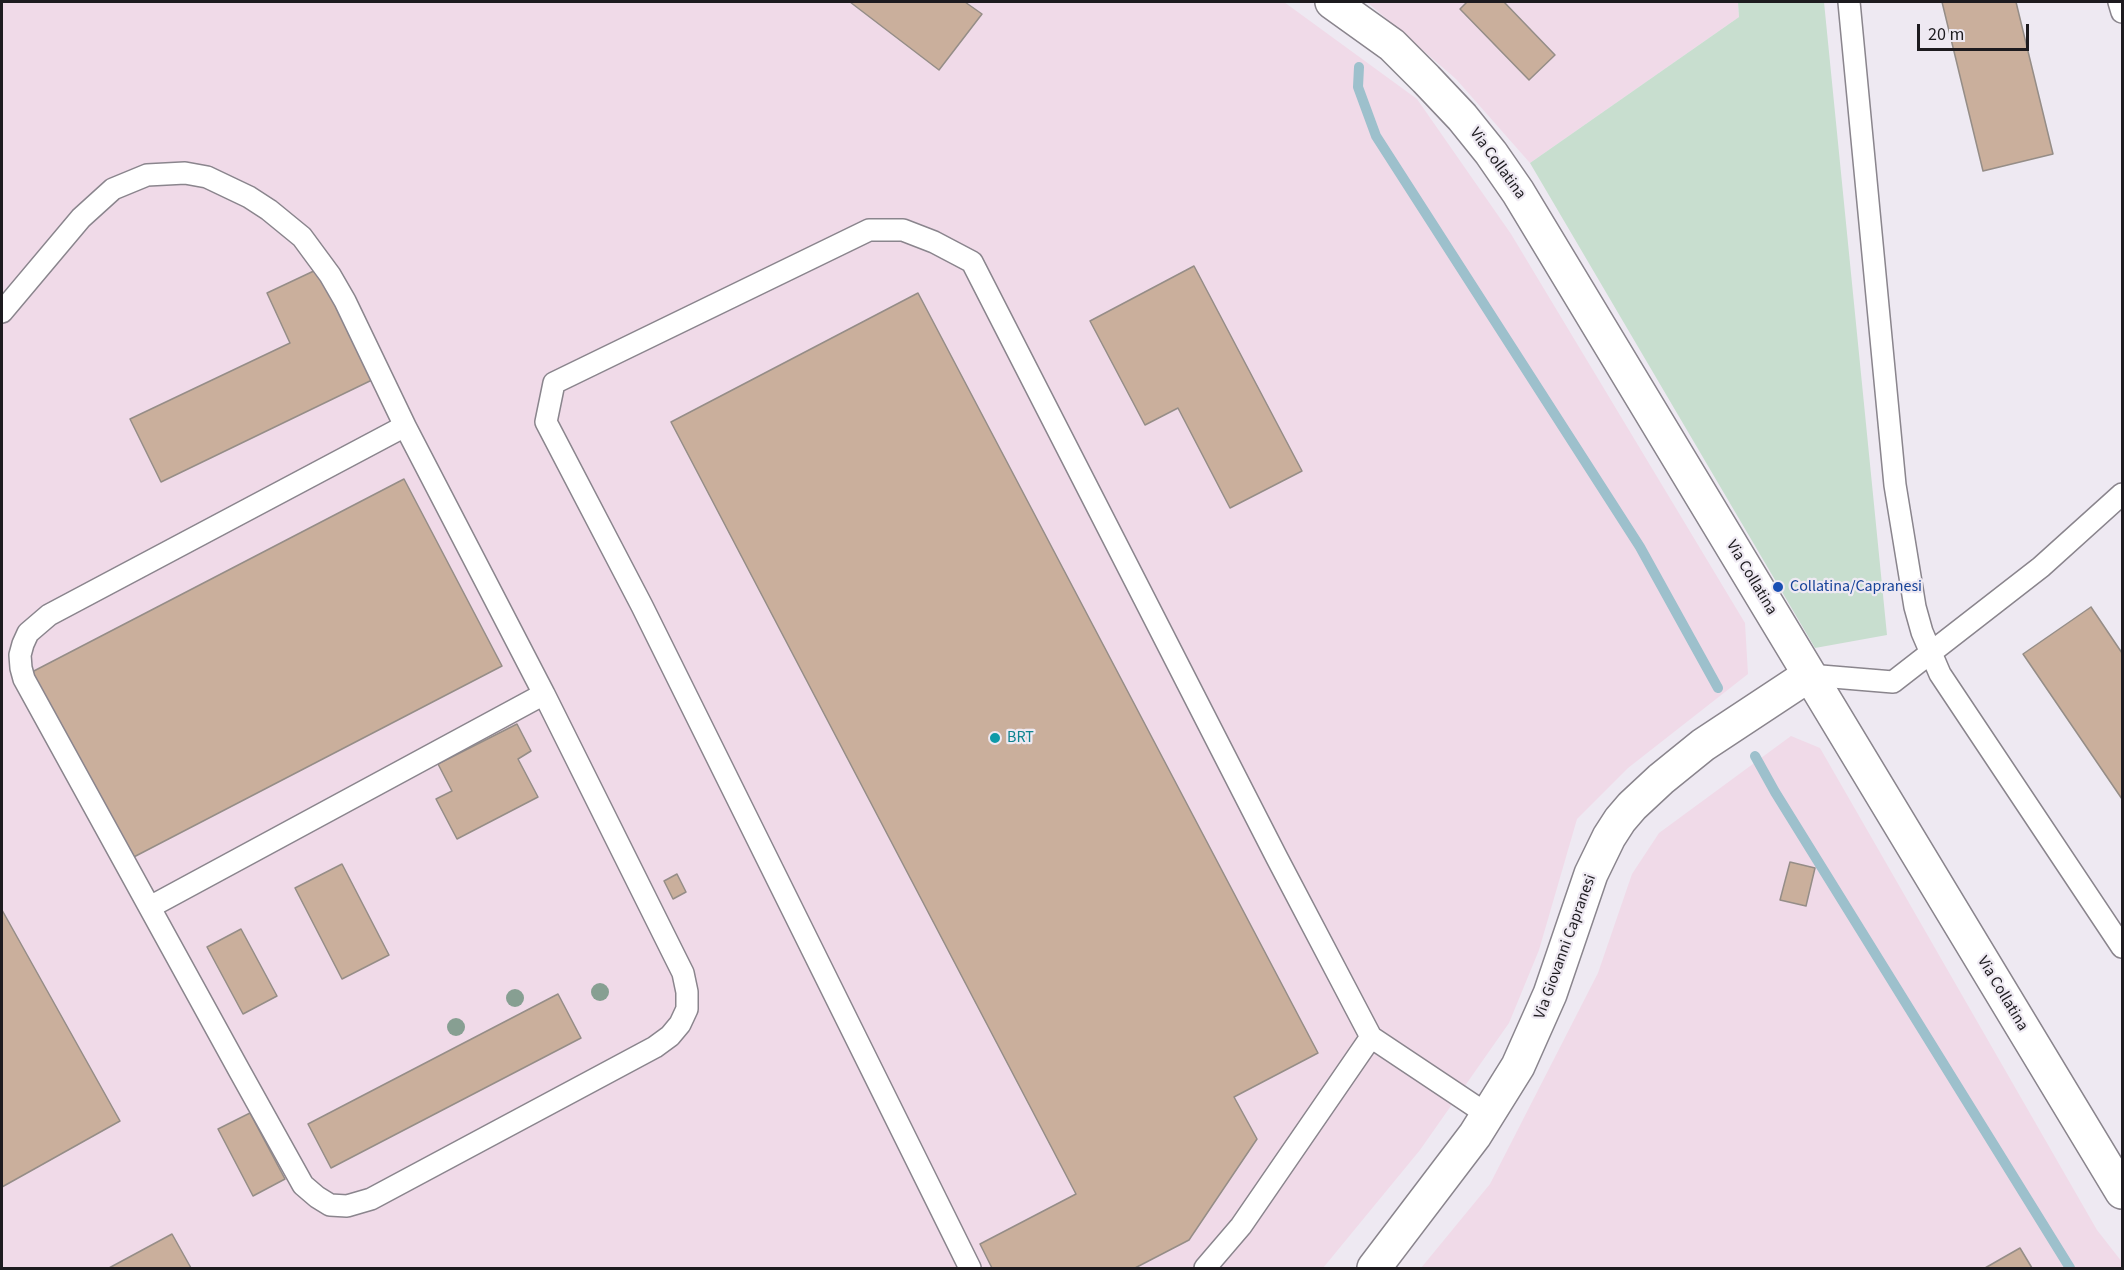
<!DOCTYPE html>
<html>
<head>
<meta charset="utf-8">
<style>
  body { margin:0 }
  #map { position:relative; width:2124px; height:1270px; overflow:hidden; background:#eee9f2; font-family:"Source Sans 3",sans-serif }
  canvas { display:block }
  .frame { position:absolute; inset:0; border:3px solid #1d1b1f; pointer-events:none }
  .scale { position:absolute; left:1917px; top:24px; width:112px; height:27px; box-sizing:border-box; border:3px solid #1d1b1f; border-top:0; padding-left:8px; font-size:18px; line-height:21px; white-space:nowrap; color:#1d1b1f; -webkit-text-stroke:4px #eee9f2; paint-order:stroke }
</style>
</head>
<body>
<div id="map">
<canvas width="2124" height="1270"></canvas>
<div class="frame"></div>
<div class="scale">20 m</div>
</div>
<script>
const ctx = document.querySelector('canvas').getContext('2d');
ctx.lineJoin = 'round';
function paint(path, color) { ctx.fillStyle = color; ctx.fill(path, 'evenodd'); }
const shape = rows => new Path2D(rows.map(r => 'M' + r).join(''));
function strokePath(path, color, width, dash) { ctx.strokeStyle = color; ctx.lineWidth = width; ctx.lineCap = dash ? 'butt' : 'round'; ctx.setLineDash(dash || []); ctx.stroke(path); }
function drawText(font, color, halo, rows, align = 'center') {
  ctx.font = font + ' "Source Sans 3",sans-serif'; ctx.lineWidth = 4.5; ctx.setLineDash([]); ctx.textBaseline = 'middle'; ctx.strokeStyle = halo; ctx.fillStyle = color; for (const [text, x, y, turn = 0] of rows) {
    ctx.save(); ctx.translate(x, y); ctx.rotate((+turn || 0) * Math.PI / 180); ctx.textAlign = isNaN(turn) ? turn : align; if (halo) ctx.strokeText(text, 0, 0); ctx.fillText(text, 0, 0); ctx.restore();
  }
}
const industrial = shape([
  [2,2,1284,2,1417,99,1511,234,1745,623,1748,674,1628,768,1577,819,1539,950,1509,1023,1420,1150,1323,1268,2,1268],
  [1367,2,1738,2,1739,17,1530,163,1456,79],
  [1791,736,1820,748,2097,1230,2122,1262,2122,1268,1421,1268,1490,1184,1598,973,1632,874,1659,833]
]);
const green = shape([
  [1738,2,1824,2,1887,635,1815,648,1530,163,1739,17]
]);
const stream = shape([
  [1359,67,1358,87,1376,136,1640,547,1718,688],
  [1755,756,1775,792,2070,1268]
]);
const building = shape([
  [850,2,965,2,982,14,939,70,850,2],
  [1467,2,1504,2,1555,55,1529,80,1460,9,1467,2],
  [1942,2,2016,2,2053,154,1983,171,1942,2],
  [1194,266,1302,471,1230,508,1178,408,1145,425,1090,321,1194,266],
  [318,269,372,380,161,482,130,419,290,343,267,293,318,269],
  [918,293,1318,1053,1234,1097,1257,1139,1189,1240,1135,1268,992,1268,980,1244,1076,1194,671,422,918,293],
  [404,479,502,666,128,860,30,673,404,479],
  [2091,607,2122,653,2122,799,2023,654,2091,607],
  [517,724,531,751,518,759,538,797,457,839,436,799,452,791,438,764,517,724],
  [1790,862,1815,868,1806,906,1780,900,1790,862],
  [342,864,389,955,342,979,295,888,342,864],
  [677,874,686,892,673,899,664,881,677,874],
  [2,910,120,1121,2,1187,2,910],
  [241,929,277,996,243,1014,207,947,241,929],
  [558,994,581,1038,331,1168,308,1124,558,994],
  [250,1113,285,1179,253,1196,218,1129,250,1113],
  [172,1234,191,1268,109,1268,172,1234],
  [2020,1248,2032,1268,1985,1268,2020,1248]
]);
const lane = shape([
  [1849,2,1895,485,1915,607,1922,632,1940,674,2122,947],
  [2119,2,2122,12],
  [2,312,81,218,113,189,147,175,185,173,207,177,249,197,269,210,302,237,330,275,345,301,405,426,49,615,28,633,23,644,20,655,21,668,24,679,239,1070,298,1176,303,1185,317,1197,330,1205,347,1206,371,1199,655,1047,670,1036,680,1024,687,1009,687,992,683,973,677,961,544,694,150,907],
  [405,426,544,694],
  [1809,675,1893,682,2041,567,2122,494],
  [970,1268,642,606,546,422,554,383,869,230,903,230,934,242,972,262,1277,858,1371,1037,1488,1115],
  [1205,1268,1241,1226,1371,1037]
]);
const secondary = shape([
  [1332,2,1392,45,1426,79,1462,117,1491,153,1518,192,2122,1192],
  [1374,1268,1475,1135,1518,1066,1550,994,1591,874,1609,837,1620,820,1632,806,1661,779,1703,745,1809,675]
]);
const trees = [
  [600,992],
  [515,998],
  [456,1027]
];
const markers = [
  [1778,587,6,"#1a4fb4"],
  [995,738,6,"#0f9aa8"]
];
const streetNames = [
  ["Via Collatina",1497,164,54],
  ["Via Collatina",1751,578,59],
  ["Via Giovanni Capranesi",1566,947,-70],
  ["Via Collatina",2002,994,59]
];
const transitNames = [
  ["Collatina/Capranesi",1790,587]
];
const cultureNames = [
  ["BRT",1007,738]
];
paint(industrial, '#f0dae8');
paint(green, '#c8decf');
strokePath(stream, '#9dc0cc', 10);
paint(building, '#caaf9c');
strokePath(building, '#958d87', 1.5);
strokePath(lane, '#8a858d', 24);
strokePath(secondary, '#8a858d', 36);
strokePath(lane, '#fff', 21);
strokePath(secondary, '#fff', 33);
ctx.fillStyle = '#879f92';
for (const [x, y] of trees) { ctx.beginPath(); ctx.arc(x, y, 9, 0, 2 * Math.PI); ctx.fill(); }
for (const [x, y, r, color] of markers) { const dot = new Path2D(); dot.arc(x, y, r, 0, 2 * Math.PI); ctx.fillStyle = color; ctx.fill(dot); strokePath(dot, '#eee9f2', 2); }
drawText('16px', '#1d1b1f', '#eee9f2', streetNames);
drawText('16px', '#164399', '#eee9f2', transitNames, 'left');
drawText('16px', '#0d838f', '#eee9f2', cultureNames, 'left');
</script>
</body>
</html>
